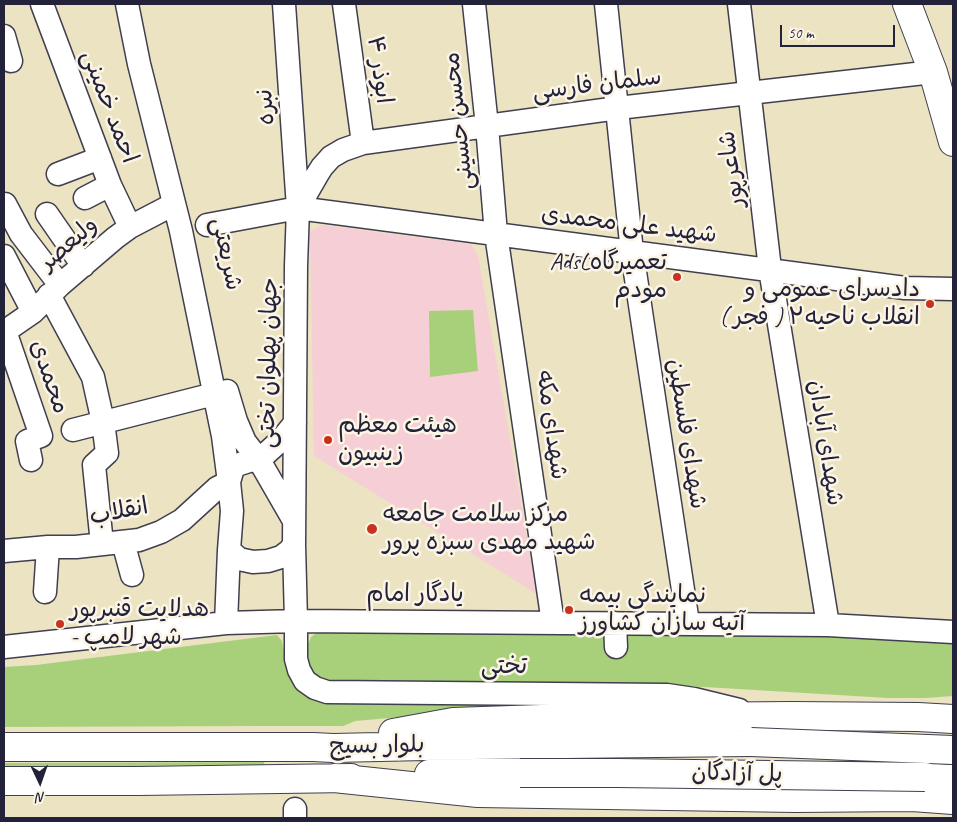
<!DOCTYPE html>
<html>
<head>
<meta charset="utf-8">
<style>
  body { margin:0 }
  #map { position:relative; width:957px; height:822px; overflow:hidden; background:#ebe3c1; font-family:Caveat,sans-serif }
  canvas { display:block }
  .frame { position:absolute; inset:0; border:5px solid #22223b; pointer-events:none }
  .north { position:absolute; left:15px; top:757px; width:50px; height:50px; -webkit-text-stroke:4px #fcf5e5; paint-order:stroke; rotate:177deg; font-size:14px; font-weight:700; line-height:20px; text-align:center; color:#22223b }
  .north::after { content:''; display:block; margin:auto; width:18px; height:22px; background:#22223b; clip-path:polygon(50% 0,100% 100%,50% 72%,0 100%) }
  .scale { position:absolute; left:780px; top:25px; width:115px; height:22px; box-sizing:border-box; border:2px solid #22223b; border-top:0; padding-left:6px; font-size:15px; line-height:18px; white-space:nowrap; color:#22223b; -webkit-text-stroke:4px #fcf5e5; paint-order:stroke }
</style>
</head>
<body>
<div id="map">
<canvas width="957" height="822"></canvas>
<div class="frame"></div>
<div class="north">N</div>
<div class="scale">50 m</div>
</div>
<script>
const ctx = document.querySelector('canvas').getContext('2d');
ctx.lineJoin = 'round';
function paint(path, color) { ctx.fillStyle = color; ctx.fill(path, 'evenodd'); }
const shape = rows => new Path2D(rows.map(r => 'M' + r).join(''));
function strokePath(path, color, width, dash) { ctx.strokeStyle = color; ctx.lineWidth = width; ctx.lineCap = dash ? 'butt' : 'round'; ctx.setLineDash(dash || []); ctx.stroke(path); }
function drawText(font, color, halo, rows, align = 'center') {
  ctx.font = font + ' Caveat,"Playpen Sans Arabic",sans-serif'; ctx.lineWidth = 5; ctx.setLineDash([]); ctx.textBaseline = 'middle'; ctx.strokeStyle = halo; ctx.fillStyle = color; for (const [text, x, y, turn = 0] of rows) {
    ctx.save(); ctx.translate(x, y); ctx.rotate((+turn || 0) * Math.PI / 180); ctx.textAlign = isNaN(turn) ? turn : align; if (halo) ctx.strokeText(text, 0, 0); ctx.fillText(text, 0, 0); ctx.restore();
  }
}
const built = shape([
  [321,225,471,244,478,256,537,594,314,456,310,232]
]);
const green = shape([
  [473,310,478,371,430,377,429,311],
  [319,631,731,634,876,638,953,639,953,696,925,698,888,698,688,686,324,683,315,679,306,662,307,647,311,637],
  [277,635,282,641,287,666,296,684,654,701,526,706,355,721,343,726,258,726,4,727,4,667,36,665],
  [264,762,265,768,4,768,4,763]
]);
const minor = shape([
  [42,4,110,185,130,227],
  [284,4,298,208,296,266,294,545,289,551,281,557,268,561,253,562,239,559,229,550,232,511,229,482,233,468,237,465,249,461,259,460,293,519],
  [344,4,363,143],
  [474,4,487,126,496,234,553,623],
  [606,4,632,252,688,623],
  [739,4,770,269,828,625],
  [4,36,11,61],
  [58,174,100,158],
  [85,198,110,185],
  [5,204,21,234,60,285],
  [298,208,317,175,322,167,331,157,343,150,363,143,618,108,933,72],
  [47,214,83,266],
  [207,225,298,208,905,288,953,289],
  [4,256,33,312],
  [49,295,93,377,103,422,107,453,94,465,102,544],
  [5,331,41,436,27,441,31,460],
  [4,332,33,312,60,285,115,238,130,227,174,204],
  [227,391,236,421,245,442,259,460,282,439,295,423],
  [73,430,214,394],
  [123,542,132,575],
  [294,545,296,621,296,659,299,670,305,681,315,688,327,692,667,695,694,699,739,710],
  [4,551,48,547,76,547,139,540,161,532,182,520,217,488,229,482,223,436,181,231,139,64,127,4],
  [45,592,48,547],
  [226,623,229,550],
  [615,623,616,647],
  [4,647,226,623,296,621,828,625,953,632],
  [295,818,295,809]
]);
const major = shape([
  [907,4,933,72,953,142],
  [393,733,453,722,571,718,791,716,918,717,953,719],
  [4,747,313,747,333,748,472,745,751,742],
  [429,774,475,773,520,773],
  [925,777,953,779],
  [334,778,478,793,795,798,912,797,953,800],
  [4,781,139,781,351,778]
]);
const majorBridge = shape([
  [751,742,953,750],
  [520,773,617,773,925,777]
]);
const markers = [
  [677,277,5,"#c8321e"],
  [930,304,5,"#c8321e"],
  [328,440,5,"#c8321e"],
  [372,529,6,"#c8321e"],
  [569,610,5,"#c8321e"],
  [60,624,5,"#c8321e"]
];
const streetNames = [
  ["ابوذر ۴",379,70,82],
  ["سلمان فارسی",597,85,-7],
  ["احمد خمینی",109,107,69],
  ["نبره",266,107,-94],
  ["محسن حسینی",459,121,-96],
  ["شاعرپور",732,169,-97],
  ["شهید علی محمدی",629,225,7],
  ["ولیعصر",69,244,-41],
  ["شریعتی",226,254,78],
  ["جهان پهلوان تختی",269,363,-89],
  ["محمدی",49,377,71],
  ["شهدای مکه",551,425,82],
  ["شهدای فلسطین",686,434,81],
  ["شهدای آبادان",825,443,81],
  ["انقلاب",119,512,-11],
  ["یادگار امام",415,595],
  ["تختی",504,667],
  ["بلوار بسیج",377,746,-1],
  ["پل آزادگان",737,774,1]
];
const poiNames = [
  ["AdsLتعمیرگاه",667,263,"right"],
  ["مودم",667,291,"right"],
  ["دادسرای عمومی و",920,290,"right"],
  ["انقلاب ناحیه۲ ( فجر )",920,318,"right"],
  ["هیئت معظم",338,426],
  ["زینبیون",338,454],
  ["مرکز سلامت جامعه",383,515],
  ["شهید مهدی سبزه پرور",383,543],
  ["نمایندگی بیمه",579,596],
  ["آتیه سازان کشاورز",579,624],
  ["هدلایت قنبرپور",70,610],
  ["- شهر لامپ",70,638]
];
paint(built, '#f6cfd6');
paint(green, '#a8d07b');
strokePath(minor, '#403f4f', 25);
strokePath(major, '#403f4f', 30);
strokePath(minor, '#fff', 22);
strokePath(major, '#fff', 28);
strokePath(majorBridge, '#403f4f', 30, []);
strokePath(majorBridge, '#fff', 28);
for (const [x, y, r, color] of markers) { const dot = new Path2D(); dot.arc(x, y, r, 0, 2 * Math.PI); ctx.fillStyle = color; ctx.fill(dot); strokePath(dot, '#fcf5e5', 2); }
drawText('24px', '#22223b', '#fcf5e5', streetNames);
drawText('24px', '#22223b', '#fcf5e5', poiNames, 'left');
</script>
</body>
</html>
